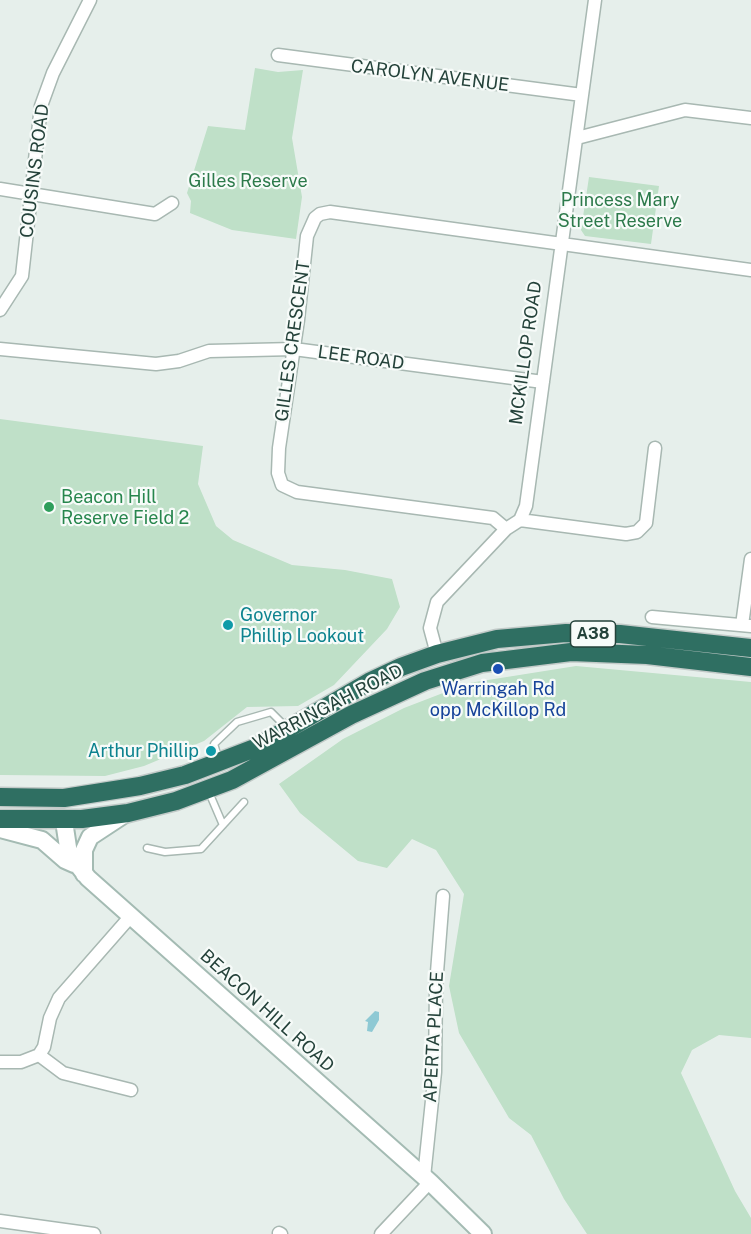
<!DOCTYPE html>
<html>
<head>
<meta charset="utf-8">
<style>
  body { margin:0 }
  canvas { display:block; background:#e6efeb }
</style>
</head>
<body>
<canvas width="751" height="1234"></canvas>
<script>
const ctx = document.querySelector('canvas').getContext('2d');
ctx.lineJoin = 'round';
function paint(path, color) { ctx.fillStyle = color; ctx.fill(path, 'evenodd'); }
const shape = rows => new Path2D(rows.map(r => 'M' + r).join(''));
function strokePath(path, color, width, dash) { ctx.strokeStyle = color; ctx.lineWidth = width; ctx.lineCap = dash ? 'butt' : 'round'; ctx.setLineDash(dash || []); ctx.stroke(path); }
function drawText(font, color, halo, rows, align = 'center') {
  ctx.font = font + ' "Public Sans",sans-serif'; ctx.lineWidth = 4.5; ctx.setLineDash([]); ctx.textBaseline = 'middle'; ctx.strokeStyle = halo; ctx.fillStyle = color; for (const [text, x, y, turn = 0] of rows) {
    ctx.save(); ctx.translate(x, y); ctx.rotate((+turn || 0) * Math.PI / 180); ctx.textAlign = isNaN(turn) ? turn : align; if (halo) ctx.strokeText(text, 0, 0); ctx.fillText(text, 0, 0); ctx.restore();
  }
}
const green = shape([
  [255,68,278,72,303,70,292,138,302,197,296,239,232,230,190,213,191,201,187,193,208,126,245,130],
  [589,177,659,186,651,244,585,236,581,230],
  [0,419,203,446,198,484,216,526,233,540,292,565,345,570,392,579,400,607,387,629,334,685,298,706,247,707,204,741,144,766,105,776,0,775],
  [576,666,751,682,751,1038,719,1035,692,1050,681,1073,735,1191,751,1218,751,1234,587,1234,564,1199,531,1135,509,1118,459,1033,449,986,464,894,436,850,412,839,387,868,358,861,300,813,279,784,343,739,404,708,469,683]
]);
const water = shape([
  [375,1011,379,1012,379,1020,372,1032,367,1031,368,1022,365,1021]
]);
const lane = shape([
  [219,760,214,744,237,722,271,712,287,728],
  [208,790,223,825],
  [147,848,165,852,201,849,244,802]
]);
const street = shape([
  [278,55,582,95],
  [577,138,685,110,751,118],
  [0,189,155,214,172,203],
  [0,310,22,276,41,106,53,73,90,0],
  [0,349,156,364,179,361,209,351,294,349,543,382],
  [520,520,626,534,637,532,646,523,655,448],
  [506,529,493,518,297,492,282,485,278,473,279,448,298,320,307,236,315,218,320,214,330,212,751,270],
  [652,617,751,626],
  [742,625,751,559],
  [437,654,430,628,437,602,506,529,520,520,526,506,595,0],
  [39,1055,63,1073,131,1090],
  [0,1062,21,1062,39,1055,44,1047,50,1018,59,998,130,917],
  [424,1177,435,1072,436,985,443,896],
  [0,1221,94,1234],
  [279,1233,281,1234],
  [381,1234,430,1182]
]);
const secondary = shape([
  [64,821,69,854,88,878,430,1182,483,1234],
  [0,829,42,840,65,860,74,864],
  [84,874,84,850,90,837,125,814]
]);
const highway = shape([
  [0,797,64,798,140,786,185,775,255,748,369,682,401,667,437,654,497,639,566,633,620,634,751,648],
  [0,819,82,819,128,813,176,801,232,780,351,715,425,681,482,663,571,652,647,655,751,667]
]);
const markers = [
  [49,507,6,"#2e9e5b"],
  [228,625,6,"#0f9aa8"],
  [498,669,6,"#1a4fb4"],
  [211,751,6,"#0f9aa8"]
];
const shields = [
  [593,634,45]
];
const shieldNames = [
  ["A38",593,634]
];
const streetNames = [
  ["CAROLYN AVENUE",430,76,7],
  ["COUSINS ROAD",35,171,-83],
  ["GILLES CRESCENT",293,341,-82],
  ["MCKILLOP ROAD",526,353,-82],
  ["LEE ROAD",361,358,8],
  ["WARRINGAH ROAD",328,707,-27],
  ["BEACON HILL ROAD",267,1011,42],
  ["APERTA PLACE",434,1037,-87]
];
const parkNames = [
  ["Gilles Reserve",248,181],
  ["Princess Mary",620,200],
  ["Street Reserve",620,221]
];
const leisureNames = [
  ["Beacon Hill",61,497],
  ["Reserve Field 2",61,518]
];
const cultureNames = [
  ["Governor",240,615],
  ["Phillip Lookout",240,636],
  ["Arthur Phillip",199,751,"right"]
];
const transitNames = [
  ["Warringah Rd",498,689],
  ["opp McKillop Rd",498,710]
];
paint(green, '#bfe0c8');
paint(water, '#8ec9d4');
strokePath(lane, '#a8b8b2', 9);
strokePath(street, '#a8b8b2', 15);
strokePath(secondary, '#a4bbb3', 20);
strokePath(highway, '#c2cac8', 21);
strokePath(lane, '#fff', 6);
strokePath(street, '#fff', 12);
strokePath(secondary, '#fff', 16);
strokePath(highway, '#2f6f62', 18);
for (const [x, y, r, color] of markers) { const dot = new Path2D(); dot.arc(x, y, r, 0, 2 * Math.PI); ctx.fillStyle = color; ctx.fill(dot); strokePath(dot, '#f7fbf9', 2); }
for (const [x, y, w] of shields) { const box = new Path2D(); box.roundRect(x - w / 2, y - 13, w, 26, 4.5); ctx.fillStyle = '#f7fbf9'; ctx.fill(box); strokePath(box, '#24423a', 1.5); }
drawText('bold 16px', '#24423a', null, shieldNames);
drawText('18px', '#24423a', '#f7fbf9', streetNames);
drawText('18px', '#2d7a4b', '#f7fbf9', parkNames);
drawText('18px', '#27864d', '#f7fbf9', leisureNames, 'left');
drawText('18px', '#0d838f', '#f7fbf9', cultureNames, 'left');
drawText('18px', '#164399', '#f7fbf9', transitNames);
</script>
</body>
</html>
